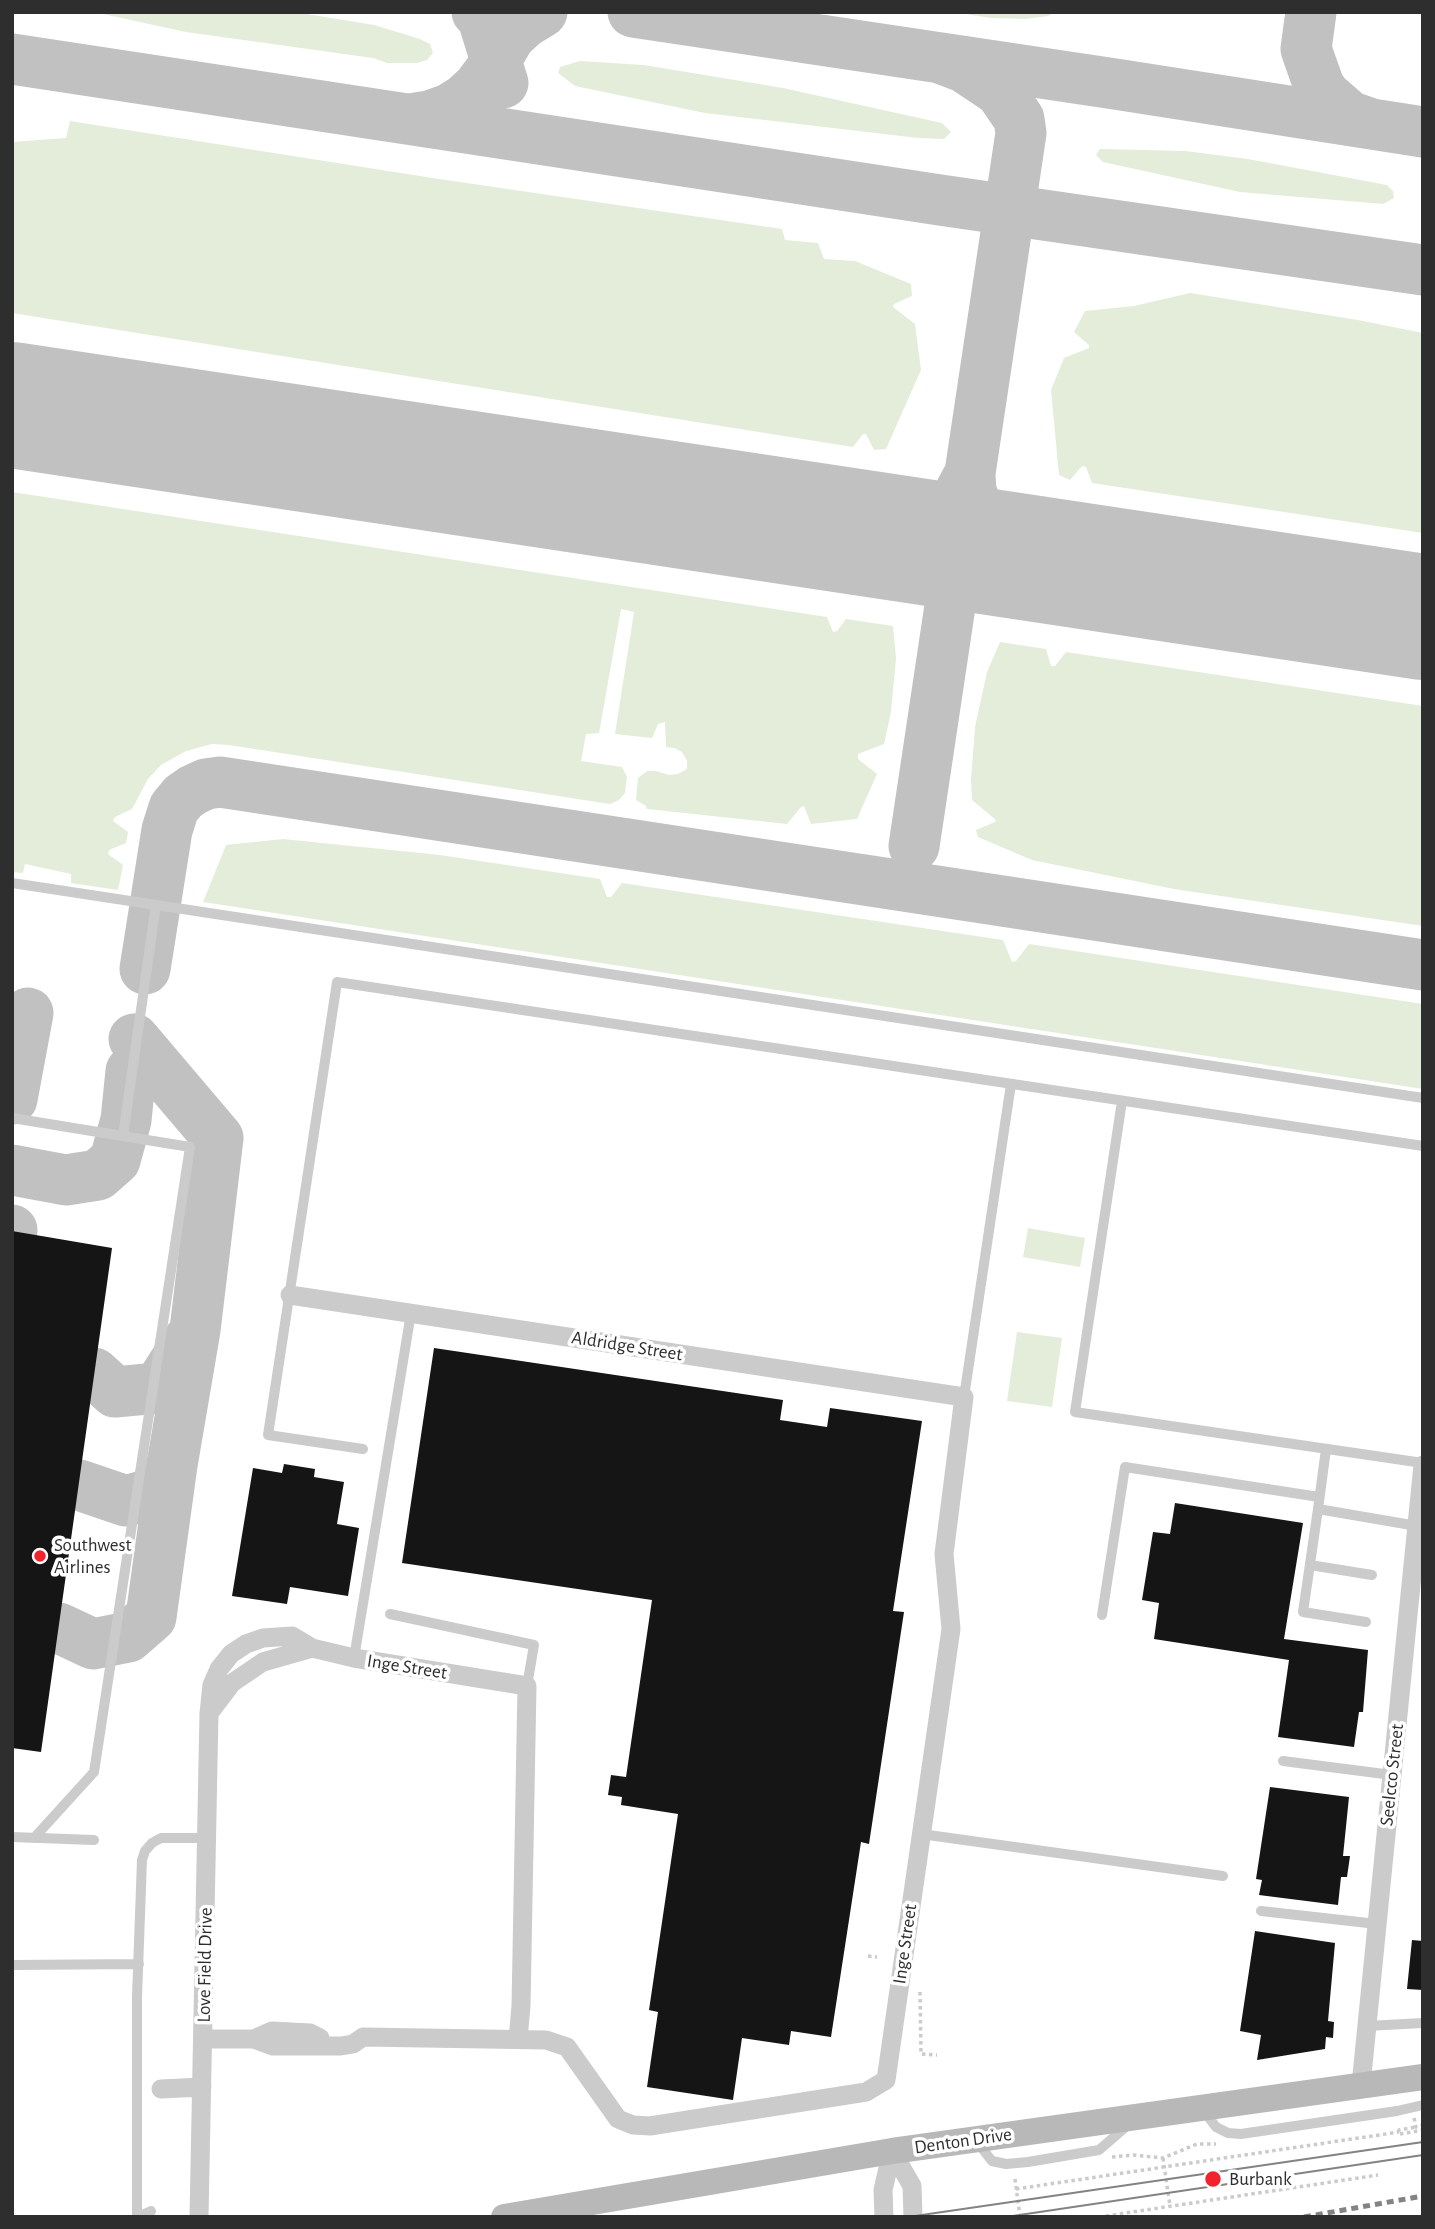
<!DOCTYPE html>
<html>
<head>
<meta charset="utf-8">
<style>
  body { margin:0 }
  #map { position:relative; width:1435px; height:2229px; overflow:hidden; background:#fff; font-family:"Alegreya Sans",sans-serif }
  canvas { display:block }
  .frame { position:absolute; inset:0; border:14px solid #2e2e2e; pointer-events:none }
</style>
</head>
<body>
<div id="map">
<canvas width="1435" height="2229"></canvas>
<div class="frame"></div>
</div>
<script>
const ctx = document.querySelector('canvas').getContext('2d');
ctx.lineJoin = 'round';
function paint(path, color) { ctx.fillStyle = color; ctx.fill(path, 'evenodd'); }
const shape = rows => new Path2D(rows.map(r => 'M' + r).join(''));
function strokePath(path, color, width, dash) { ctx.strokeStyle = color; ctx.lineWidth = width; ctx.lineCap = dash ? 'butt' : 'round'; ctx.setLineDash(dash || []); ctx.stroke(path); }
function drawText(font, color, halo, rows, align = 'center') {
  ctx.font = font + ' "Alegreya Sans",sans-serif'; ctx.lineWidth = 7; ctx.setLineDash([]); ctx.textBaseline = 'middle'; ctx.strokeStyle = halo; ctx.fillStyle = color; for (const [text, x, y, turn = 0] of rows) {
    ctx.save(); ctx.translate(x, y); ctx.rotate((+turn || 0) * Math.PI / 180); ctx.textAlign = isNaN(turn) ? turn : align; if (halo) ctx.strokeText(text, 0, 0); ctx.fillText(text, 0, 0); ctx.restore();
  }
}
const green = shape([
  [94,12,294,12,374,25,420,39,430,44,433,53,427,60,417,63,387,63,373,58,186,32],
  [953,12,1055,12,1048,16,1026,19,991,18],
  [580,61,644,65,783,88,942,123,951,132,944,139,918,138,705,113,575,86,558,73,560,67],
  [70,121,439,179,782,229,785,240,818,243,824,259,855,261,911,284,912,296,894,304,893,307,915,324,921,370,886,449,874,450,866,434,863,434,853,447,12,313,12,142,66,138],
  [1100,149,1185,151,1248,159,1387,185,1393,191,1394,198,1383,204,1240,192,1103,162,1096,155],
  [1190,293,1358,320,1423,333,1423,533,1092,483,1086,467,1082,466,1070,480,1059,475,1051,390,1064,358,1089,348,1089,345,1074,332,1085,311,1134,306],
  [12,492,827,617,833,632,837,631,846,619,893,626,896,658,891,712,884,744,858,754,858,759,877,774,857,819,811,824,804,806,801,807,787,824,647,809,646,806,636,800,638,778,647,771,656,771,669,775,678,774,687,769,687,761,682,752,674,748,666,747,665,722,658,724,652,738,615,734,634,612,621,609,599,733,586,734,581,761,622,767,627,777,625,793,619,800,610,804,229,745,212,744,186,751,161,765,148,779,132,809,115,817,113,821,128,832,126,843,109,850,108,854,123,865,118,890,71,883,71,874,25,864,23,873,12,872],
  [1000,642,1046,649,1051,666,1055,666,1066,652,1423,706,1423,926,1174,889,1032,860,978,837,976,830,995,822,996,820,972,800,971,779,975,727,987,672],
  [283,839,440,855,600,879,607,897,611,897,622,883,1003,940,1012,962,1016,961,1029,944,1423,1004,1423,1089,203,902,226,845],
  [1028,1228,1085,1238,1080,1267,1023,1257],
  [1017,1332,1062,1338,1052,1407,1007,1401]
]);
const taxiway = shape([
  [477,12,483,19,503,83],
  [633,12,1115,84,1423,132],
  [1311,12,1306,49,1319,86,1325,95,1349,116,1369,123],
  [12,59,940,200,1423,270],
  [410,119,429,116,449,109,465,99,478,87,489,72,510,36,524,23,542,12],
  [970,475,971,491,981,518,1004,546,1022,556],
  [891,537,907,534,929,524,943,514,953,505,969,475],
  [914,846,1021,133,1019,119,1000,91,964,67,940,58],
  [145,969,167,830,174,808,183,797,193,790,206,784,220,782,1423,965],
  [12,1099,28,1013],
  [12,1170,66,1180,98,1175,115,1160,126,1120,131,1071],
  [12,1230,12,1231],
  [94,1373,115,1392,158,1388,190,1338],
  [79,1485,126,1501,157,1492,172,1465],
  [59,1628,93,1644,128,1637,151,1617,172,1465,195,1330,218,1138,134,1039]
]);
const runway = shape([
  [12,405,1423,617]
]);
const building = shape([
  [12,1231,112,1248,41,1752,12,1748],
  [434,1348,783,1400,780,1420,827,1427,830,1408,922,1421,893,1611,904,1612,869,1844,861,1842,831,2037,791,2031,789,2045,742,2038,733,2100,647,2087,658,2012,649,2010,678,1814,621,1805,622,1797,608,1795,611,1775,626,1777,652,1600,402,1563],
  [284,1464,315,1469,314,1477,344,1482,337,1524,359,1528,348,1596,290,1587,287,1604,232,1596,253,1468,282,1473],
  [1175,1503,1303,1523,1284,1639,1368,1650,1363,1712,1359,1712,1354,1747,1278,1737,1289,1660,1154,1639,1159,1603,1142,1600,1153,1532,1170,1534],
  [1270,1787,1349,1797,1343,1856,1350,1856,1347,1877,1341,1877,1338,1905,1259,1895,1262,1880,1256,1879],
  [1255,1931,1335,1943,1328,2021,1334,2022,1333,2038,1326,2037,1325,2049,1257,2060,1261,2035,1240,2031],
  [1412,1940,1423,1941,1423,1990,1407,1989]
]);
const path = shape([
  [868,1956,877,1957],
  [920,1992,921,2054,937,2055],
  [1414,2118,1416,2127,1423,2125],
  [1399,2132,1399,2130,1416,2127],
  [1400,2134,1423,2130],
  [1112,2157,1133,2155,1163,2158,1197,2144,1216,2144],
  [1163,2158,1170,2206],
  [1015,2179,1020,2217],
  [1016,2189,1399,2132],
  [1099,2217,1378,2175]
]);
const lane = shape([
  [12,883,1423,1098],
  [1122,1101,1075,1412,1423,1463],
  [12,1118,190,1147,94,1772,34,1838],
  [123,1136,156,905],
  [964,1397,1011,1084],
  [363,1449,268,1435,337,982,1423,1146],
  [1326,1449,1318,1509,1417,1526],
  [1318,1509,1303,1612,1366,1622],
  [1310,1565,1372,1575],
  [390,1614,534,1645,527,1686],
  [1102,1615,1125,1467,1319,1497],
  [354,1658,411,1313],
  [1283,1761,1392,1775],
  [921,1834,1223,1876],
  [12,1837,94,1840],
  [1261,1911,1377,1924],
  [12,1965,139,1964],
  [1367,2026,1423,2023],
  [1203,2110,1216,2127,1228,2133,1241,2134,1397,2111,1423,2105],
  [977,2142,992,2161,1006,2164,1028,2162,1099,2150,1128,2125],
  [137,2217,137,1997,142,1860,145,1851,152,1843,161,1838,207,1838],
  [138,2217,151,2211]
]);
const street = shape([
  [210,1712,232,1683,263,1662,312,1648],
  [204,2039,254,2039,273,2046,341,2046,353,2044,363,2037,546,2040,567,2047,618,2119,633,2125,650,2126,866,2092,886,2080,951,1629,944,1554,964,1397,290,1295],
  [254,2039,272,2031,310,2033,320,2038],
  [1361,2085,1423,1465],
  [161,2089,202,2087],
  [892,2151,912,2186,913,2217],
  [199,2217,209,1713,212,1685,219,1669,231,1654,246,1644,263,1638,292,1636,312,1648,354,1658,527,1686,521,2006,518,2039],
  [884,2217,883,2190,892,2151]
]);
const secondary = shape([
  [504,2217,892,2151,1423,2077]
]);
const tram = shape([
  [908,2217,1423,2142],
  [1006,2217,1423,2155]
]);
const rail = shape([
  [1304,2217,1423,2196]
]);
const markers = [
  [40,1556,7,"#f2232d"],
  [1213,2179,9,"#f2232d"]
];
const streetNames = [
  ["Aldridge Street",627,1346,9],
  ["Inge Street",407,1667,9],
  ["Seelcco Street",1392,1775,-84],
  ["Inge Street",905,1944,-82],
  ["Love Field Drive",205,1965,-89],
  ["Denton Drive",963,2141,-8]
];
const poiNames = [
  ["Southwest",54,1545],
  ["Airlines",54,1567],
  ["Burbank",1229,2179]
];
paint(green, '#e4edda');
strokePath(taxiway, '#c1c1c1', 51);
strokePath(runway, '#c1c1c1', 126);
paint(building, '#151515');
strokePath(path, '#cbcbcb', 3.5, [3.5, 3.5]);
strokePath(lane, '#cbcbcb', 10);
strokePath(street, '#cbcbcb', 19);
strokePath(secondary, '#b8b8b8', 26);
strokePath(tram, '#838383', 2);
strokePath(rail, '#838383', 5, [7, 5]);
for (const [x, y, r, color] of markers) { const dot = new Path2D(); dot.arc(x, y, r, 0, 2 * Math.PI); ctx.fillStyle = color; ctx.fill(dot); strokePath(dot, '#fff', 2.5); }
drawText('19px', '#2e2e2e', '#fff', streetNames);
drawText('19px', '#2e2e2e', '#fff', poiNames, 'left');
</script>
</body>
</html>
